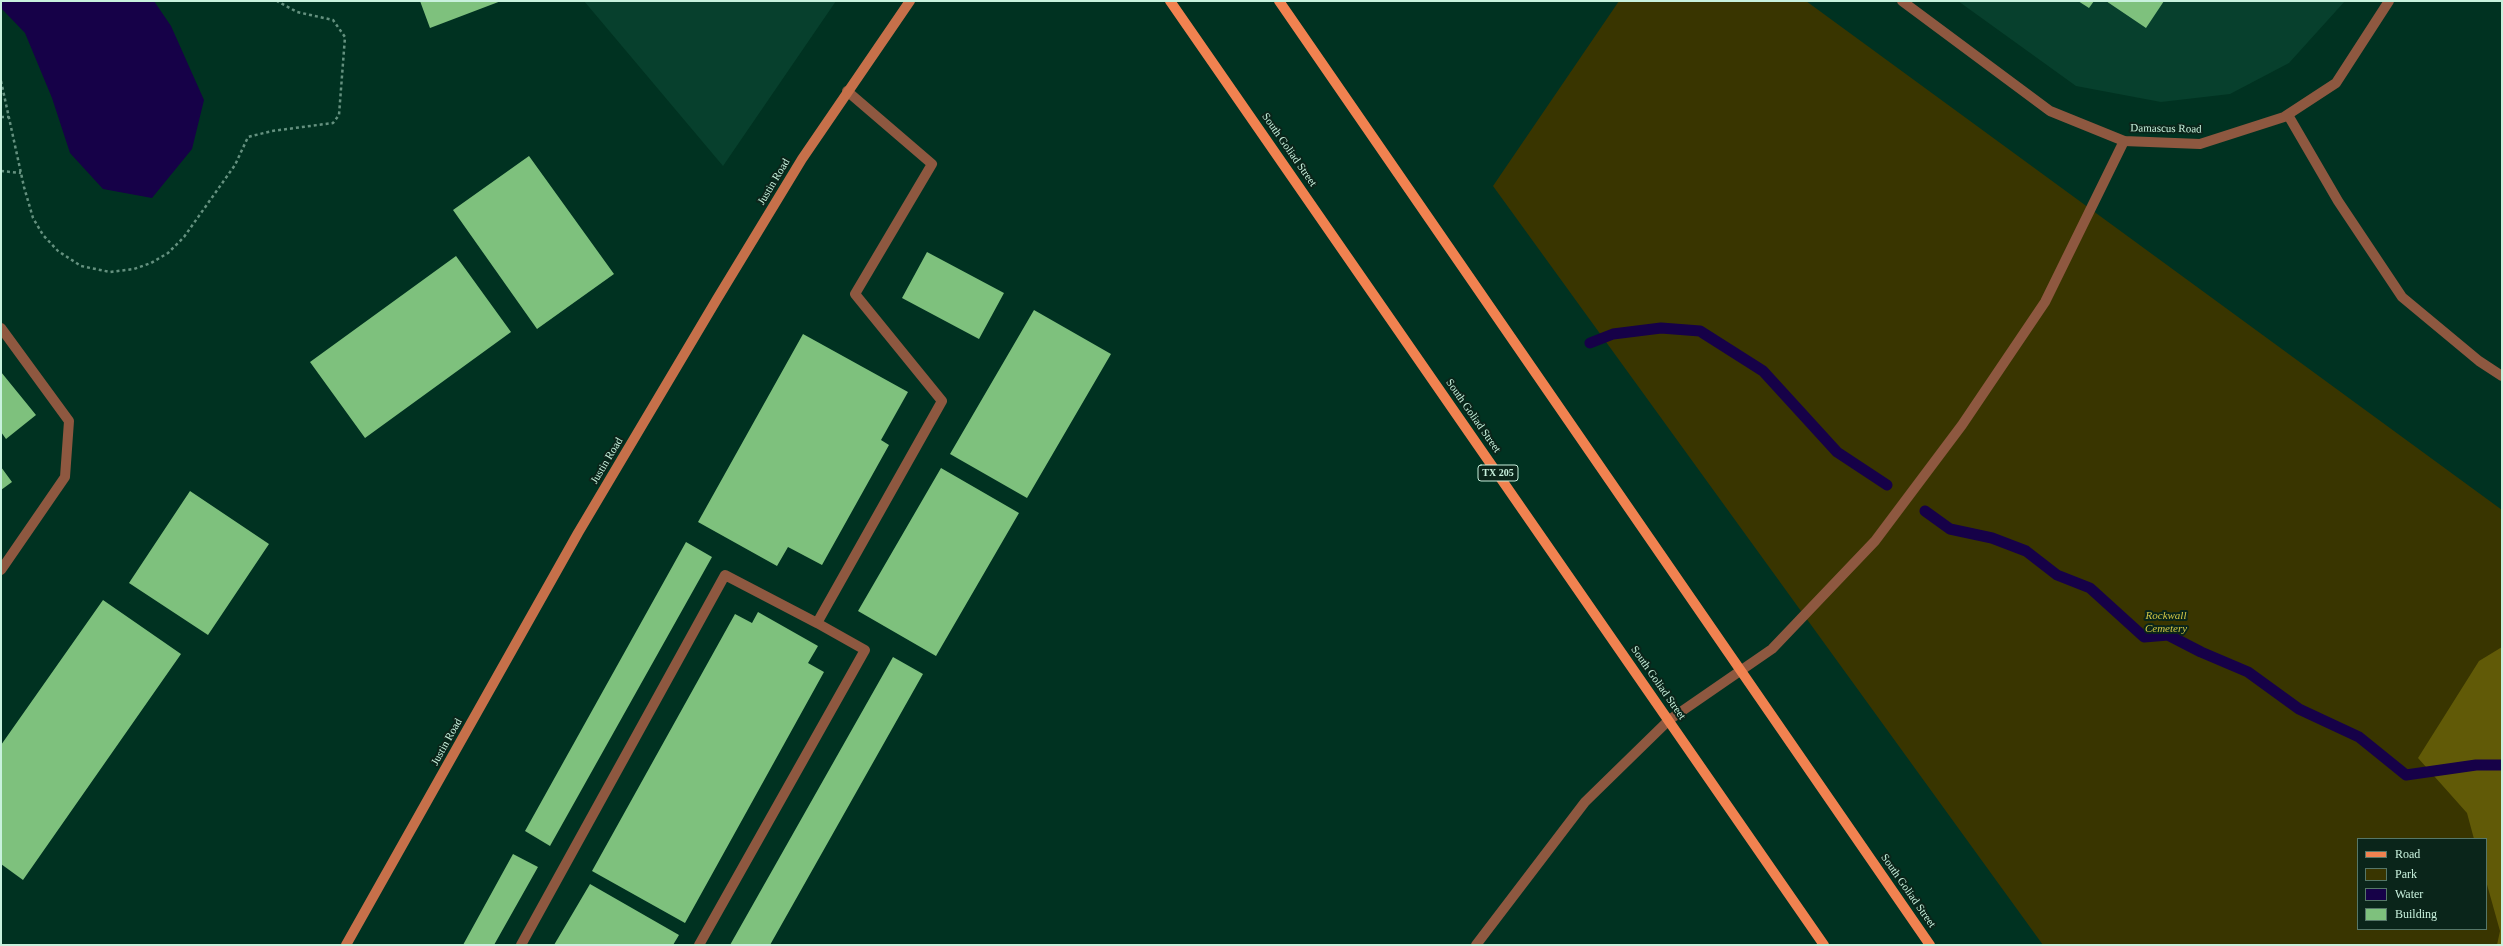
<!DOCTYPE html>
<html>
<head>
<meta charset="utf-8">
<style>
  body { margin:0 }
  #map { position:relative; width:2503px; height:946px; overflow:hidden; background:#003221; font-family:Georgia,serif }
  canvas { display:block }
  .frame { position:absolute; inset:0; border:2px solid #c8f1dd; pointer-events:none }
  .legend { position:absolute; left:2357px; top:838px; width:130px; height:92px; box-sizing:border-box; background:#0a251a; border:1px solid #567768; margin:0; padding:5px 7px; list-style:none; font-size:12px; color:#c8f1dd }
  .legend li { display:flex; align-items:center; gap:8px; height:20px }
  .legend b { width:20px; border:1px solid #567768 }
</style>
</head>
<body>
<div id="map">
<canvas width="2503" height="946"></canvas>
<div class="frame"></div>
<ul class="legend">
<li><b style="height:5px;background:#f18250"></b>Road</li>
<li><b style="height:11px;background:#393500"></b>Park</li>
<li><b style="height:11px;background:#160148"></b>Water</li>
<li><b style="height:11px;background:#7ec17d"></b>Building</li>
</ul>
</div>
<script>
const ctx = document.querySelector('canvas').getContext('2d');
ctx.lineJoin = 'round';
function paint(path, color) { ctx.fillStyle = color; ctx.fill(path, 'evenodd'); }
const shape = rows => new Path2D(rows.map(r => 'M' + r).join(''));
function strokePath(path, color, width, dash) { ctx.strokeStyle = color; ctx.lineWidth = width; ctx.lineCap = dash ? 'butt' : 'round'; ctx.setLineDash(dash || []); ctx.stroke(path); }
function drawText(font, color, halo, rows, align = 'center') {
  ctx.font = font + ' Georgia,serif'; ctx.lineWidth = 4; ctx.setLineDash([]); ctx.textBaseline = 'middle'; ctx.strokeStyle = halo; ctx.fillStyle = color; for (const [text, x, y, turn = 0] of rows) {
    ctx.save(); ctx.translate(x, y); ctx.rotate((+turn || 0) * Math.PI / 180); ctx.textAlign = isNaN(turn) ? turn : align; if (halo) ctx.strokeText(text, 0, 0); ctx.fillText(text, 0, 0); ctx.restore();
  }
}
const built = shape([
  [584,1,836,1,723,166],
  [1958,1,2345,1,2289,63,2230,94,2161,102,2076,86]
]);
const green = shape([
  [1619,1,1806,1,2502,510,2502,945,2043,945,1493,186],
  [2358,839,2486,839,2486,929,2358,929]
]);
const forest = shape([
  [2502,647,2502,945,2497,945,2500,931,2486,881,2486,839,2474,839,2467,813,2418,758,2479,661]
]);
const water = shape([
  [1,1,154,1,171,26,204,100,192,149,152,198,103,189,70,153,52,98,25,33,1,8]
]);
const stream = shape([
  [1590,343,1613,334,1661,328,1700,331,1763,371,1837,452,1887,485],
  [1925,511,1950,529,1992,538,2026,551,2057,575,2090,588,2144,637,2168,635,2201,652,2248,672,2299,709,2359,737,2406,775,2476,765,2502,765]
]);
const building = shape([
  [420,1,501,1,430,28],
  [2078,1,2094,1,2089,8],
  [2106,1,2164,1,2146,28],
  [529,156,614,274,537,329,453,210],
  [927,252,1004,293,979,339,902,298],
  [456,256,511,332,365,438,310,362],
  [1034,310,1111,354,1027,498,950,454],
  [803,334,908,392,881,440,889,445,822,565,788,547,777,566,698,522],
  [1,372,36,415,6,439,1,432],
  [1,467,12,482,1,490],
  [941,468,1019,513,936,656,858,611],
  [190,491,269,544,208,635,129,583],
  [686,542,712,557,550,846,525,831],
  [103,600,181,654,23,880,1,864,1,745],
  [758,612,818,646,808,663,824,672,685,923,592,871,735,614,752,623],
  [893,657,923,674,770,945,730,945],
  [513,854,538,867,494,945,463,945],
  [590,884,679,935,673,945,554,945]
]);
const path = shape([
  [1,81,24,187,33,218,43,235,58,251,81,266,110,272,134,269,151,263,168,253,184,237,235,165,248,137,272,131,333,123,339,115,345,37,333,20,297,12,277,1],
  [1,117,9,117],
  [1,171,21,173]
]);
const lane = shape([
  [2288,115,2338,201,2402,297,2479,361,2502,376],
  [1,328,69,421,65,477,1,570],
  [521,945,725,575,817,623,942,401,855,294,932,164,847,91],
  [699,945,865,650,817,623],
  [1476,945,1585,802,1669,720,1772,649,1875,541,1962,425,2045,302,2124,141]
]);
const street = shape([
  [1902,1,2050,111,2124,141,2200,144,2284,117,2336,83,2389,1]
]);
const secondary = shape([
  [346,945,578,533,717,299,802,159,910,1]
]);
const primary = shape([
  [1170,1,1824,945],
  [1279,1,1930,945]
]);
const shields = [
  [1498,473,40]
];
const shieldNames = [
  ["TX 205",1498,473]
];
const streetNames = [
  ["Damascus Road",2166,129,1],
  ["South Goliad Street",1289,150,55],
  ["Justin Road",774,182,-59],
  ["South Goliad Street",1473,416,55],
  ["Justin Road",607,461,-59],
  ["South Goliad Street",1658,683,55],
  ["Justin Road",447,742,-61],
  ["South Goliad Street",1908,891,55]
];
const parkNames = [
  ["Rockwall",2166,616],
  ["Cemetery",2166,629]
];
paint(built, '#07402d');
paint(green, '#393500');
paint(forest, '#615a07');
paint(water, '#160148');
strokePath(stream, '#160148', 11);
paint(building, '#7ec17d');
strokePath(path, '#64917f', 2.5, [3, 3]);
strokePath(lane, '#8e5840', 10);
strokePath(street, '#8e5840', 10);
strokePath(secondary, '#c6704a', 10);
strokePath(primary, '#f18250', 10);
for (const [x, y, w] of shields) { const box = new Path2D(); box.roundRect(x - w / 2, y - 8, w, 16, 3); ctx.fillStyle = '#0a251a'; ctx.fill(box); strokePath(box, '#c8f1dd', 1); }
drawText('bold 10px', '#c8f1dd', null, shieldNames);
drawText('11px', '#c8f1dd', '#0a251a', streetNames);
drawText('italic 11px', '#d3c745', '#0a251a', parkNames);
</script>
</body>
</html>
